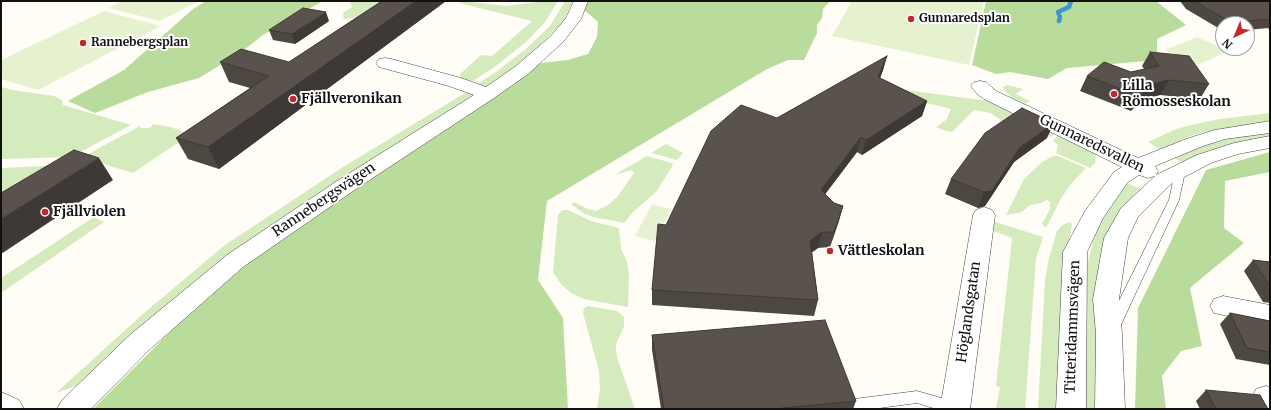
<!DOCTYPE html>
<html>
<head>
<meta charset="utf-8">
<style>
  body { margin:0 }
  #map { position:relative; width:1271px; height:410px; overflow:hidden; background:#fffdf5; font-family:Merriweather,serif }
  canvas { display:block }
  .frame { position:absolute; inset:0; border:2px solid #111; pointer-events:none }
  .north { position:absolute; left:1215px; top:16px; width:40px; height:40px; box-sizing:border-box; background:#fff; border:1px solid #a0a0a0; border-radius:50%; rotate:224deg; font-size:11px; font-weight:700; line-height:16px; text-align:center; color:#111 }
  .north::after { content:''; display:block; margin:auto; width:14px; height:18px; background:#c4262e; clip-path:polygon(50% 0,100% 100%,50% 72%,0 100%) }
</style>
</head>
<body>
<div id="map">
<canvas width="1271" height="410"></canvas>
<div class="frame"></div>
<div class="north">N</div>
</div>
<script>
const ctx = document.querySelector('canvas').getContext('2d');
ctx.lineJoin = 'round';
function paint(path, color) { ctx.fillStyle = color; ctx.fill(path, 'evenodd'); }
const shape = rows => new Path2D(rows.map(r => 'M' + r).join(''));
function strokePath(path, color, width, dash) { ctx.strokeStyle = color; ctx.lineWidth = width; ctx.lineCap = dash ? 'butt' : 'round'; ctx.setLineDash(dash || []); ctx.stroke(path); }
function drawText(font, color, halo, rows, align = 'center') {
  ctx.font = font + ' Merriweather,serif'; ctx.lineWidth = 4; ctx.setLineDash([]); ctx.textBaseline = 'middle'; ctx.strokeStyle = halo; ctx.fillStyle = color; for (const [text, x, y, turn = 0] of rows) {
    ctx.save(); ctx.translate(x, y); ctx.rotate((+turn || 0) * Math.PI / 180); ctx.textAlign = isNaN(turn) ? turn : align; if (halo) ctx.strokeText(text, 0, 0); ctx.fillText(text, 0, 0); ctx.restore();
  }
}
const green = shape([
  [352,1,394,1,366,17,344,19,343,16,344,12,352,7,350,3],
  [463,1,506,6,545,1,558,1,545,22,527,41,496,66,473,81,463,80,460,76,460,74,481,55,492,56,532,21,459,3],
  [565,1,573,1,563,22,532,53,505,75,298,207,246,243,84,383,56,393,144,313,225,245,343,167,460,96,497,71,526,49,550,26],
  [1007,85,1023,89,1016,94,1030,101,1025,104,1011,97,1004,90,1003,87],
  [1,87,13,90,54,96,62,100,63,105,131,125,71,157,1,159],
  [905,90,989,101,1057,132,1051,137,1036,130,1001,120,990,113,974,110,952,132,946,131,936,127,946,120,951,109,923,102,899,91],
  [1270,113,1270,121,1204,132,1190,136,1162,150,1148,142,1176,129,1196,124,1220,119],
  [153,124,171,127,186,133,182,140,133,173,97,162,77,160,140,126,141,128,148,128,151,127],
  [1270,131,1270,138,1182,162,1173,158,1184,152,1228,138],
  [1059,134,1096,152,1095,163,1090,168,1056,153,1058,145,1053,141],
  [666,144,683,153,677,160,651,153],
  [647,156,672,163,673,165,656,192,633,212,624,223,594,217,585,214,572,205,572,204,574,202,588,209,596,211,608,205,618,196,634,173,631,170,614,175],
  [1053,156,1058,156,1086,168,1070,185,1060,200,1046,228,1042,224,1050,209,1050,202,1047,200,1041,203,1030,205,1022,212,1006,215,1024,179,1042,162],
  [44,166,47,166,1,198,1,168],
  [1127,183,1143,190,1120,217,1101,409,1082,409,1085,273,1094,238,1101,221],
  [562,210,568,210,591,221,619,228,621,249,627,262,629,273,628,307,584,299,571,293,561,284,553,272,558,215],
  [94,217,104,222,1,293,1,278],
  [989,220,1043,237,1036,259,1035,273,1025,409,996,409,1000,387,996,386,1012,238,991,230],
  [1071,222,1072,226,1068,246,1058,409,1038,409,1045,280,1049,258,1057,231,1062,225],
  [588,306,617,311,624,317,624,326,616,344,616,350,617,357,635,409,597,409,600,389,599,371,583,313,584,308]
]);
const forest = shape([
  [206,1,323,1,263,35,240,53,199,78,148,92,95,113,68,101,124,70,193,9],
  [586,1,830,1,823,9,822,18,817,25,817,33,804,60,788,60,767,69,547,201,538,280,563,318,568,409,93,409,176,326,302,216,444,128,541,63,568,60,588,54,597,37,598,22,583,9],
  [986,1,1156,1,1186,25,1157,39,1157,60,1067,68,1048,79,1010,72,996,74,972,65],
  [1270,152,1270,172,1225,181,1224,228,1244,243,1190,288,1202,346,1181,351,1162,376,1166,409,1135,409,1138,308,1206,170]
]);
const pitch = shape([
  [123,1,199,1,160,21,108,8],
  [852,1,984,1,969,65,832,36],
  [104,11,161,26,38,90,1,79,1,60],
  [1197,37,1229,51,1197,65,1165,50],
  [652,204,671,209,655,241,635,236]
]);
const stream = shape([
  [1059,21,1060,17,1058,12,1069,7,1071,1]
]);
const lane = shape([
  [1180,169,1185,172,1179,200,1119,329,1114,330,1109,329,1107,325,1169,200,1175,172,1180,169],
  [917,391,959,403,961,408,936,409,917,403,872,409,849,409,847,405,849,401,854,399,917,391]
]);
const street = shape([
  [574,1,588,1,581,19,563,42,528,74,494,98,353,191,243,267,149,350,91,409,57,409,62,400,131,334,227,255,337,181,474,95,449,86,379,67,376,63,379,59,385,58,391,59,461,78,486,87,516,66,551,36,566,18,574,1],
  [980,81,986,82,996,91,1138,158,1189,138,1215,130,1270,121,1270,133,1225,139,1203,146,1155,166,1158,171,1156,175,1197,155,1234,143,1270,136,1270,148,1238,154,1211,163,1171,184,1138,217,1128,238,1119,299,1122,334,1125,409,1095,409,1096,334,1093,299,1104,238,1121,208,1155,176,1148,178,1139,175,1128,182,1103,218,1087,252,1086,409,1056,409,1063,252,1085,211,1114,172,1122,167,984,99,977,94,971,86,974,82,980,81],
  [984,207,992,210,995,215,970,409,940,409,973,215,976,210,984,207],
  [1223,296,1270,305,1270,325,1214,313,1210,306,1214,299,1223,296],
  [1266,386,1270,387,1270,409,1257,409,1252,398,1256,389,1266,386],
  [1,392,19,400,24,409,1,409,1,392]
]);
const wall = shape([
  [382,1,446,1,219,169,188,159,176,138,250,88,229,82,220,62,289,62],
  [1180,1,1270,1,1270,31,1268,28,1247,30,1247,24,1223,24,1223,28,1220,29,1186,9],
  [329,21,295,44,273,40,269,30],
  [1150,52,1209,84,1200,99,1160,95,1142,99,1131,111,1080,91,1087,76,1131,72,1144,69,1142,66],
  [887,56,883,70,880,79,927,101,922,116,862,155,857,152,825,194,834,203,843,206,830,247,818,248,812,252,818,300,814,316,652,305,652,290,666,225,777,118],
  [1047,138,1014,162,985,206,978,208,945,194,951,179],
  [1253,260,1270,262,1270,303,1263,302,1244,271],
  [1230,313,1270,321,1270,365,1236,359,1220,324],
  [652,335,856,401,853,409,661,409,652,350],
  [1206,390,1268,409,1200,409,1196,401]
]);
const shadedWall = shape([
  [416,1,446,1,219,169,208,147],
  [326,12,329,21,295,44,292,34],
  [887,56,883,70,874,92,878,77],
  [1169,80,1160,95,1142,99,1131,111,1139,96,1151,84],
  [927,101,922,116,862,155,866,140],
  [1054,123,1047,138,1014,162,985,206,978,208,984,192,1020,147],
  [861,137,857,152,817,205,821,190],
  [99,158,113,180,1,254,1,219],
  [843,206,839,221,830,247,834,232],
  [822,232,818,248,807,256,810,241]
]);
const building = shape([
  [382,1,416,1,208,147,176,138,269,76,220,62,241,49,289,62,382,1],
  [1194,1,1270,1,1270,19,1248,21,1242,18,1225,19,1194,1],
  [303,8,326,12,292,34,269,30,303,8],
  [1150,52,1189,56,1209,84,1169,80,1151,84,1139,96,1087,76,1104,62,1131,72,1159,66,1150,52],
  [887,56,878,77,927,101,866,140,861,137,821,190,834,203,843,206,834,232,822,232,810,241,818,300,652,290,658,224,666,225,711,131,741,105,777,118,887,56],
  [1022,108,1054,123,1020,147,992,191,984,192,951,179,985,133,1022,108],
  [74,150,99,158,1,219,1,193,74,150],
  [1253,260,1270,262,1270,286,1253,260],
  [1230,313,1270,321,1270,352,1247,348,1230,313],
  [825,320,856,401,773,409,664,409,652,335,825,320],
  [1206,390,1260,395,1268,409,1216,409,1206,390]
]);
const markers = [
  [911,19,4,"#c4262e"],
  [83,43,4,"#c4262e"],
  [1114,94,4,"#c4262e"],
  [293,99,4,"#c4262e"],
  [45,212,4,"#c4262e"],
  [830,251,4,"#c4262e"]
];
const farPoinames = [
  ["Gunnaredsplan",919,19],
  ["Rannebergsplan",91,43]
];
const poiNames = [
  ["Lilla",1122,86],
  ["Römosseskolan",1122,102],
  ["Fjällveronikan",301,99],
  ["Fjällviolen",53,212],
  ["Vättleskolan",838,251]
];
const streetNames = [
  ["Gunnaredsvallen",1092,144,26],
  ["Rannebergsvägen",324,200,-34],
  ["Höglandsgatan",969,312,-82],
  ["Titteridammsvägen",1073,327,-88]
];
paint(green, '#d5ebbd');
paint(forest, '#b9dc9c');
paint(pitch, '#e6f2cf');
strokePath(stream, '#3f96cf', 4.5);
strokePath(lane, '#444', 1);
strokePath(street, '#444', 1);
paint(lane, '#fff');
paint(street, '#fff');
paint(wall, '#4d4742');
paint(shadedWall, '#3f3936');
paint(building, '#5a524d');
strokePath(building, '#3f3936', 1);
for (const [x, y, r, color] of markers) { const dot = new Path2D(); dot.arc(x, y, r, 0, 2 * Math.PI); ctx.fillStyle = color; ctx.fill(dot); strokePath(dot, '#fff', 1.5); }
drawText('bold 12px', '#111', '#fff', farPoinames, 'left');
drawText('bold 14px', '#111', '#fff', poiNames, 'left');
drawText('14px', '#111', '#fff', streetNames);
</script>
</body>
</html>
